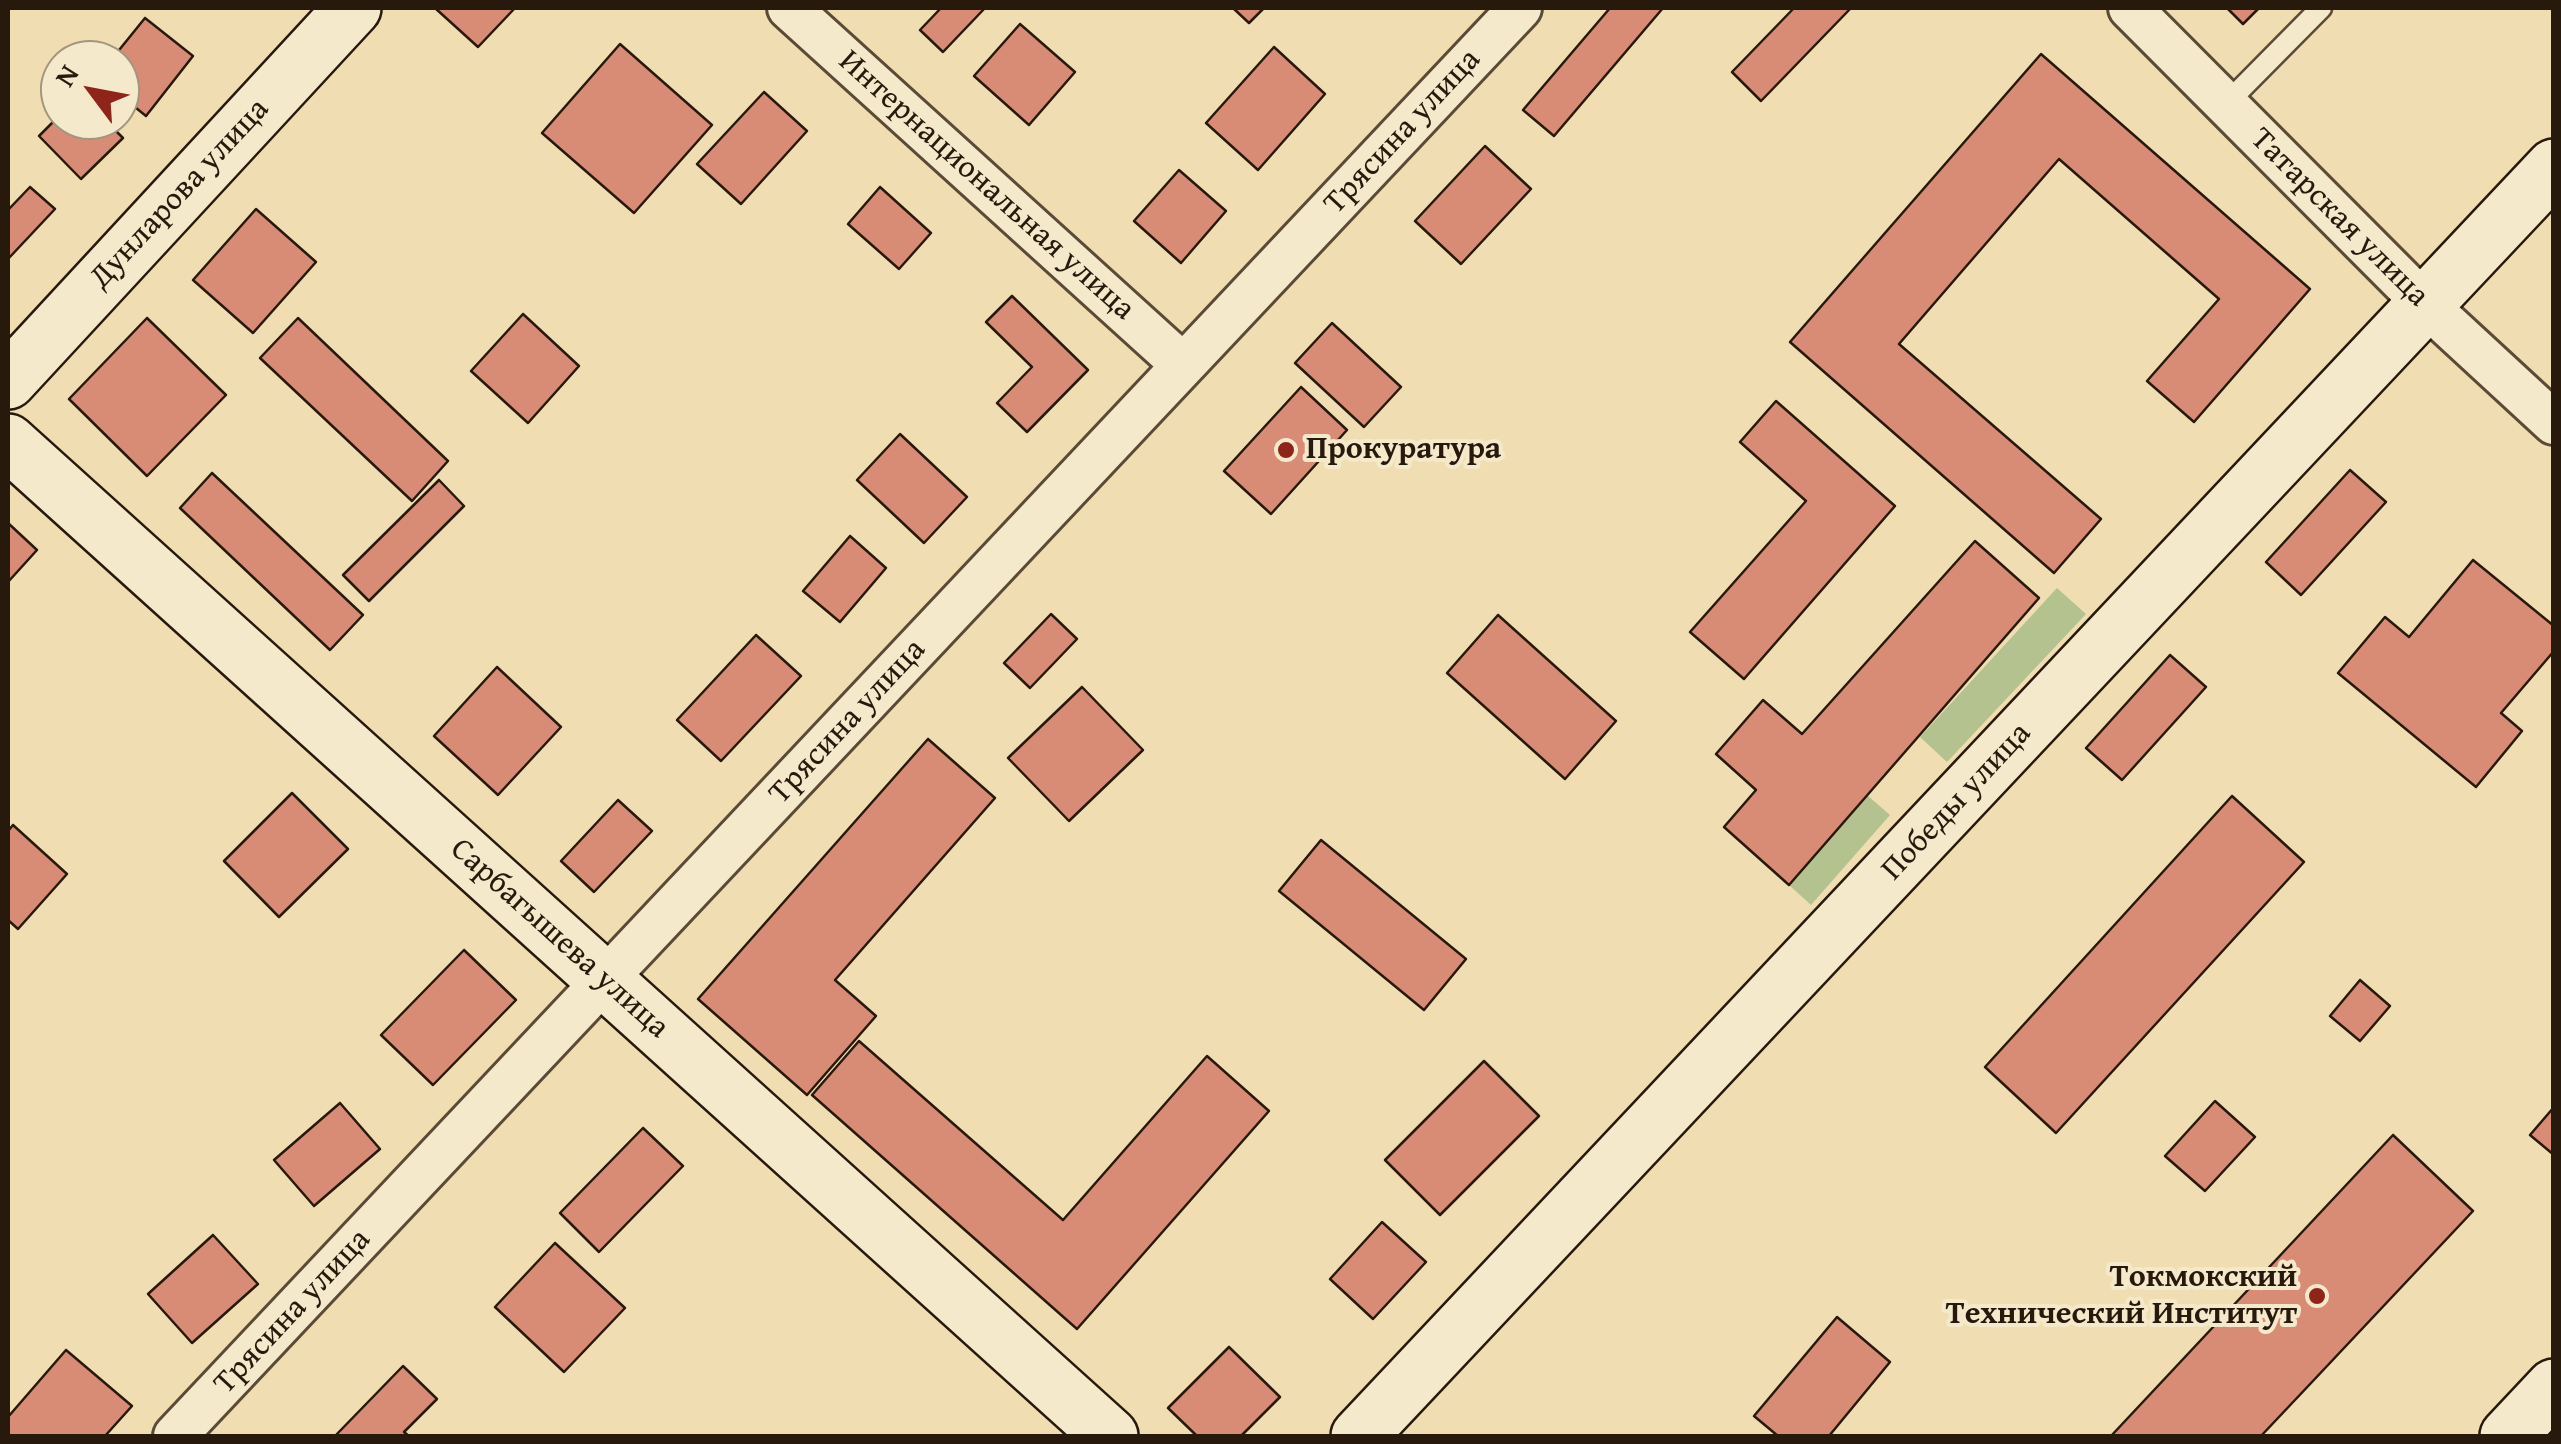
<!DOCTYPE html>
<html>
<head>
<meta charset="utf-8">
<style>
  body { margin:0 }
  #map { position:relative; width:2561px; height:1444px; overflow:hidden; background:#f0ddb1; font-family:"Gentium Book Plus",serif }
  canvas { display:block }
  .frame { position:absolute; inset:0; border:10px solid #28190d; pointer-events:none }
  .north { position:absolute; left:40px; top:40px; width:100px; height:100px; box-sizing:border-box; background:#f5e9cc; border:2px solid #a39680; border-radius:50%; rotate:302deg; font-size:28px; font-weight:700; line-height:40px; text-align:center; color:#28190d }
  .north::after { content:''; display:block; margin:auto; width:35px; height:45px; background:#8f2418; clip-path:polygon(50% 0,100% 100%,50% 72%,0 100%) }
</style>
</head>
<body>
<div id="map">
<canvas width="2561" height="1444"></canvas>
<div class="frame"></div>
<div class="north">N</div>
</div>
<script>
const ctx = document.querySelector('canvas').getContext('2d');
ctx.lineJoin = 'round';
function paint(path, color) { ctx.fillStyle = color; ctx.fill(path, 'evenodd'); }
const shape = rows => new Path2D(rows.map(r => 'M' + r).join(''));
function strokePath(path, color, width, dash) { ctx.strokeStyle = color; ctx.lineWidth = width; ctx.lineCap = dash ? 'butt' : 'round'; ctx.setLineDash(dash || []); ctx.stroke(path); }
function drawText(font, color, halo, rows, align = 'center') {
  ctx.font = font + ' "Gentium Book Plus",serif'; ctx.lineWidth = 8; ctx.setLineDash([]); ctx.textBaseline = 'middle'; ctx.strokeStyle = halo; ctx.fillStyle = color; for (const [text, x, y, turn = 0] of rows) {
    ctx.save(); ctx.translate(x, y); ctx.rotate((+turn || 0) * Math.PI / 180); ctx.textAlign = isNaN(turn) ? turn : align; if (halo) ctx.strokeText(text, 0, 0); ctx.fillText(text, 0, 0); ctx.restore();
  }
}
const green = shape([
  [2057,588,2086,614,1947,762,1920,737],
  [1867,795,1890,815,1811,905,1789,885]
]);
const building = shape([
  [435,8,515,8,478,47,435,8],
  [941,8,985,8,943,52,920,30,941,8],
  [1233,8,1264,8,1249,23,1233,8],
  [1610,8,1663,8,1554,136,1523,110,1610,8],
  [1794,8,1851,8,1761,101,1732,72,1794,8],
  [2227,8,2259,8,2243,24,2227,8],
  [145,18,193,56,146,116,120,95,120,60,111,60,145,18],
  [1020,24,1075,72,1029,125,974,76,1020,24],
  [620,44,712,125,634,213,542,133,620,44],
  [1274,47,1325,94,1258,170,1206,123,1274,47],
  [2041,54,2310,289,2194,422,2147,381,2219,299,2059,159,1899,344,2101,519,2054,573,1790,342,2041,54],
  [764,92,807,131,741,204,697,164,764,92],
  [60,115,60,120,105,120,123,138,81,179,39,136,60,115],
  [1485,146,1531,189,1461,264,1415,221,1485,146],
  [1179,170,1226,211,1181,263,1134,221,1179,170],
  [30,187,55,209,8,259,8,210,30,187],
  [880,187,931,233,899,269,848,224,880,187],
  [256,209,316,262,253,333,193,280,256,209],
  [1012,296,1088,370,1027,432,997,403,1032,367,986,322,1012,296],
  [523,314,579,366,528,423,471,371,523,314],
  [147,318,226,395,147,476,69,399,147,318],
  [298,318,448,461,412,501,260,358,298,318],
  [1332,323,1401,387,1364,427,1295,363,1332,323],
  [1301,387,1347,430,1271,514,1224,471,1301,387],
  [1776,401,1895,506,1744,679,1690,632,1806,501,1740,442,1776,401],
  [900,434,967,497,924,543,857,480,900,434],
  [2350,470,2386,502,2301,595,2266,562,2350,470],
  [212,473,363,615,330,650,180,508,212,473],
  [439,480,464,506,369,601,343,575,439,480],
  [8,523,37,550,8,582,8,523],
  [850,536,886,568,840,622,803,591,850,536],
  [1975,541,2039,598,1789,885,1724,827,1756,790,1716,754,1763,700,1802,734,1975,541],
  [2473,560,2554,626,2554,651,2501,713,2522,731,2476,787,2338,673,2385,617,2409,637,2473,560],
  [1051,614,1077,639,1030,688,1004,663,1051,614],
  [1498,615,1616,721,1565,779,1447,673,1498,615],
  [756,635,801,676,721,761,677,720,756,635],
  [2170,655,2206,687,2122,780,2086,748,2170,655],
  [497,667,561,727,498,795,434,736,497,667],
  [1082,687,1143,750,1069,821,1008,758,1082,687],
  [928,739,995,798,835,980,876,1016,807,1095,698,999,928,739],
  [292,793,348,849,279,917,224,861,292,793],
  [2232,796,2304,862,2056,1133,1985,1067,2232,796],
  [618,800,652,831,594,892,561,861,618,800],
  [13,825,67,874,18,929,8,920,8,831,13,825],
  [1321,840,1466,959,1424,1010,1279,891,1321,840],
  [464,950,516,1000,433,1085,381,1035,464,950],
  [2360,980,2390,1006,2360,1041,2330,1016,2360,980],
  [859,1041,1063,1220,1207,1056,1269,1111,1077,1329,812,1095,859,1041],
  [1484,1061,1539,1116,1440,1215,1385,1160,1484,1061],
  [2215,1101,2255,1137,2205,1191,2165,1156,2215,1101],
  [340,1103,380,1149,314,1206,274,1160,340,1103],
  [2554,1107,2554,1155,2530,1135,2554,1107],
  [643,1128,683,1166,599,1252,560,1213,643,1128],
  [2393,1135,2473,1211,2312,1382,2261,1436,2111,1436,2393,1135],
  [1382,1222,1426,1262,1373,1319,1330,1279,1382,1222],
  [213,1235,258,1284,192,1343,148,1294,213,1235],
  [555,1243,625,1308,564,1372,495,1307,555,1243],
  [1837,1317,1890,1362,1829,1436,1778,1436,1754,1416,1837,1317],
  [1229,1347,1280,1397,1241,1436,1197,1436,1168,1408,1229,1347],
  [66,1350,132,1406,105,1436,8,1436,8,1417,66,1350],
  [403,1366,437,1399,404,1432,409,1436,335,1436,403,1366]
]);
const lane = shape([
  [2226,104,2321,8]
]);
const street = shape([
  [789,8,1183,365],
  [2130,8,2425,304,2554,423],
  [175,1436,1520,8]
]);
const secondary = shape([
  [8,381,353,8],
  [8,442,1110,1436],
  [1359,1436,2554,167],
  [2508,1436,2554,1387]
]);
const markers = [
  [1286,450,10,"#8f2418"],
  [2317,1296,10,"#8f2418"]
];
const streetNames = [
  ["Трясина улица",1403,132,-47],
  ["Интернациональная улица",986,186,42],
  ["Дунларова улица",180,194,-47],
  ["Татарская улица",2339,218,45],
  ["Трясина улица",848,722,-47],
  ["Победы улица",1957,802,-47],
  ["Сарбагышева улица",559,939,42],
  ["Трясина улица",293,1312,-47]
];
const poiNames = [
  ["Прокуратура",1306,450],
  ["Токмокский",2297,1278,"right"],
  ["Технический Институт",2297,1315,"right"]
];
paint(green, '#b4c290');
paint(building, '#d88b75');
strokePath(building, '#28190d', 2.5);
strokePath(lane, '#5a4a36', 25);
strokePath(street, '#5a4a36', 48);
strokePath(secondary, '#28190d', 60);
strokePath(lane, '#f5e9cc', 20);
strokePath(street, '#f5e9cc', 42);
strokePath(secondary, '#f5e9cc', 55);
for (const [x, y, r, color] of markers) { const dot = new Path2D(); dot.arc(x, y, r, 0, 2 * Math.PI); ctx.fillStyle = color; ctx.fill(dot); strokePath(dot, '#f5e9cc', 4); }
drawText('32px', '#28190d', '#f5e9cc', streetNames);
drawText('bold 32px', '#28190d', '#f5e9cc', poiNames, 'left');
</script>
</body>
</html>
